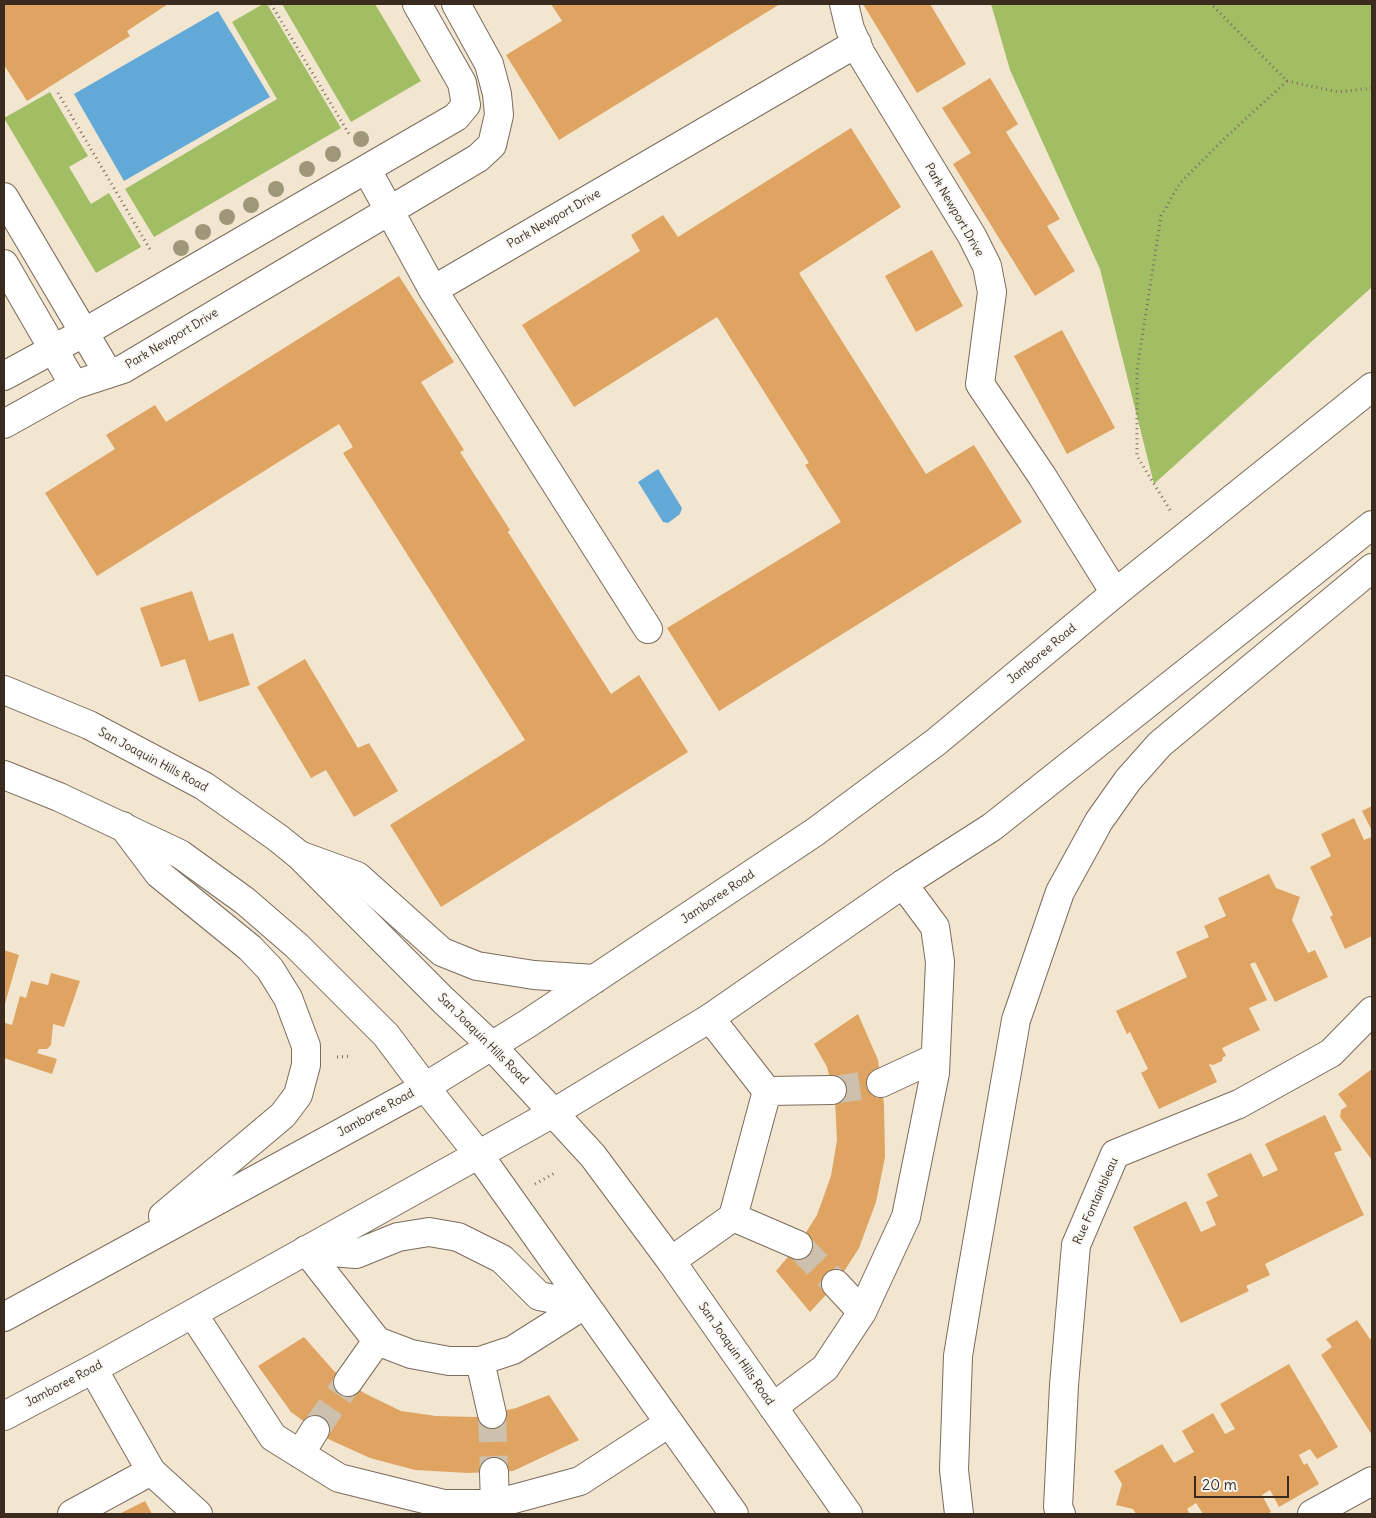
<!DOCTYPE html>
<html>
<head>
<meta charset="utf-8">
<style>
  body { margin:0 }
  #map { position:relative; width:1376px; height:1518px; overflow:hidden; background:#f2e6d0; font-family:Delius,sans-serif }
  canvas { display:block }
  .frame { position:absolute; inset:0; border:5px solid #3b2a1e; pointer-events:none }
  .scale { position:absolute; left:1194px; top:1476px; width:95px; height:22px; box-sizing:border-box; border:2px solid #3b2a1e; border-top:0; padding-left:6px; font-size:15px; line-height:18px; white-space:nowrap; color:#3b2a1e; -webkit-text-stroke:4px #f6f6f2; paint-order:stroke }
</style>
</head>
<body>
<div id="map">
<canvas width="1376" height="1518"></canvas>
<div class="frame"></div>
<div class="scale">20 m</div>
</div>
<script>
const ctx = document.querySelector('canvas').getContext('2d');
ctx.lineJoin = 'round';
function paint(path, color) { ctx.fillStyle = color; ctx.fill(path, 'evenodd'); }
const shape = rows => new Path2D(rows.map(r => 'M' + r).join(''));
function strokePath(path, color, width, dash) { ctx.strokeStyle = color; ctx.lineWidth = width; ctx.lineCap = dash ? 'butt' : 'round'; ctx.setLineDash(dash || []); ctx.stroke(path); }
function drawText(font, color, halo, rows, align = 'center') {
  ctx.font = font + ' Delius,sans-serif'; ctx.lineWidth = 4; ctx.setLineDash([]); ctx.textBaseline = 'middle'; ctx.strokeStyle = halo; ctx.fillStyle = color; for (const [text, x, y, turn = 0] of rows) {
    ctx.save(); ctx.translate(x, y); ctx.rotate((+turn || 0) * Math.PI / 180); ctx.textAlign = isNaN(turn) ? turn : align; if (halo) ctx.strokeText(text, 0, 0); ctx.fillText(text, 0, 0); ctx.restore();
  }
}
const green = shape([
  [263,4,267,4,341,128,154,237,125,189,277,99,232,22],
  [282,4,375,4,421,81,351,122],
  [991,4,1372,4,1372,287,1154,484,1100,269,1010,70],
  [50,92,88,156,69,167,91,204,109,193,141,247,96,273,4,118]
]);
const water = shape([
  [218,11,270,97,124,181,74,94],
  [658,469,682,508,680,514,668,523,663,522,638,482]
]);
const building = shape([
  [4,4,168,4,127,31,130,36,27,101,4,65],
  [551,4,780,4,559,140,506,55,562,21],
  [863,4,930,4,966,64,917,93],
  [990,78,1018,124,1006,132,1060,219,1047,226,1075,271,1035,296,953,164,971,153,942,108],
  [851,128,901,207,799,273,926,474,974,445,1022,522,719,711,667,628,841,522,805,465,809,463,717,317,574,407,522,325,640,251,631,235,663,215,678,237],
  [932,250,963,306,916,332,885,276],
  [399,276,454,362,421,382,464,450,460,452,510,530,508,532,611,694,639,675,688,752,441,907,390,825,525,740,343,453,353,447,339,424,97,576,45,493,115,449,106,435,155,405,166,422],
  [1062,330,1115,428,1067,454,1014,356],
  [192,591,209,641,233,633,250,685,199,702,185,659,161,667,140,608],
  [305,659,358,748,369,743,398,791,354,817,326,770,311,778,257,687],
  [1372,806,1372,831,1362,811],
  [1354,818,1364,840,1372,837,1372,936,1345,949,1330,917,1333,915,1310,867,1331,856,1321,834],
  [1269,874,1276,888,1300,897,1292,920,1308,953,1315,950,1328,977,1275,1002,1255,962,1250,964,1267,1000,1249,1008,1260,1030,1222,1048,1226,1056,1223,1057,1222,1061,1213,1065,1209,1064,1217,1082,1159,1109,1141,1073,1148,1069,1130,1032,1127,1034,1116,1011,1187,977,1176,952,1209,937,1204,926,1226,916,1218,898],
  [4,950,19,955,4,1007],
  [51,973,80,981,64,1027,53,1024,51,1045,47,1049,39,1049,37,1053,57,1059,52,1074,4,1058,5,1023,12,1025,20,996,26,998,31,981,48,985],
  [858,1014,878,1060,884,1104,885,1157,876,1202,859,1248,836,1284,810,1312,776,1271,798,1245,817,1215,831,1176,837,1140,835,1100,827,1067,814,1044],
  [1372,1069,1372,1160,1340,1117,1341,1110,1347,1106,1338,1094],
  [1325,1115,1342,1150,1334,1153,1364,1215,1265,1264,1270,1275,1246,1286,1249,1291,1181,1323,1133,1227,1186,1201,1201,1232,1216,1225,1206,1202,1218,1196,1207,1174,1251,1153,1263,1177,1278,1170,1265,1144],
  [1357,1320,1370,1339,1372,1338,1372,1435,1321,1355,1332,1347,1326,1339],
  [304,1337,334,1371,364,1393,401,1411,436,1416,475,1417,516,1408,549,1395,579,1440,513,1471,468,1473,415,1470,370,1458,326,1438,291,1412,258,1366],
  [1289,1364,1338,1447,1317,1459,1310,1449,1299,1455,1304,1465,1307,1463,1319,1484,1279,1507,1270,1490,1262,1495,1271,1512,1267,1514,1203,1514,1196,1503,1187,1509,1190,1514,1136,1514,1133,1509,1116,1505,1122,1484,1114,1471,1162,1444,1174,1463,1194,1452,1182,1431,1213,1413,1225,1434,1235,1429,1220,1404],
  [145,1501,152,1514,119,1514]
]);
const minorTunnel = shape([
  [832,1090,881,1083],
  [798,1245,836,1284],
  [492,1414,494,1472],
  [315,1430,348,1382]
]);
const path = shape([
  [271,4,349,134],
  [1287,81,1338,92,1372,88],
  [58,93,151,251],
  [1170,510,1137,456,1137,370,1161,216,1180,183,1227,136,1287,81,1211,4],
  [337,1057,351,1056],
  [535,1184,555,1173]
]);
const minor = shape([
  [844,4,850,29,861,54,972,236,987,266,992,292,980,384,1042,476,1115,593],
  [367,170,433,290,648,629],
  [4,197,108,373],
  [4,264,74,385],
  [433,290,857,43],
  [4,376,85,332,456,117,466,105,462,83,417,4],
  [4,424,74,385,123,369,478,158,492,145,499,115,497,94,489,64,456,4],
  [4,690,89,725,204,786,278,838,299,855,443,1000,491,1045],
  [4,775,59,797,180,854,245,901,297,946,386,1035,425,1087],
  [710,1018,767,1091,832,1090],
  [881,1083,935,1058],
  [733,1217,767,1091],
  [306,1250,377,1341,411,1354,449,1361,480,1361,513,1350,584,1305],
  [671,1261,733,1217,798,1245],
  [836,1284,862,1312],
  [193,1314,273,1437,339,1478,444,1504,495,1504,580,1481,669,1423],
  [480,1361,492,1414],
  [93,1369,151,1471,198,1514],
  [348,1382,377,1341],
  [773,1407,825,1368,862,1312,906,1217,935,1073,940,962,935,927,903,884],
  [300,1454,315,1430],
  [494,1472,495,1504],
  [72,1514,151,1471],
  [1061,1514,1058,1507,1064,1385,1076,1245,1115,1154,1239,1104,1331,1053,1372,1011],
  [1312,1514,1372,1481]
]);
const major = shape([
  [123,826,159,874,250,948,270,969,288,998,306,1046,306,1065,298,1095,283,1115,163,1216],
  [299,855,357,876,442,952,477,966,534,975,595,979],
  [491,1045,593,1156,671,1261,848,1514],
  [425,1087,479,1155,734,1514],
  [306,1250,356,1254,398,1237,429,1232,458,1237,502,1259,539,1296,584,1305],
  [4,1317,425,1087,527,1024,815,832,936,742,1115,593,1372,387],
  [4,1416,93,1369,555,1112,710,1018,903,884,992,827,1372,525],
  [959,1514,954,1470,958,1356,969,1289,1016,1020,1060,892,1099,821,1128,780,1160,744,1372,568]
]);
const trees = [
  [361,139],
  [333,154],
  [307,169],
  [276,189],
  [251,205],
  [227,217],
  [203,232],
  [181,248]
];
const streetNames = [
  ["Park Newport Drive",954,210,60],
  ["Park Newport Drive",554,219,-30],
  ["Park Newport Drive",172,339,-31],
  ["Jamboree Road",1042,654,-40],
  ["San Joaquin Hills Road",153,760,28],
  ["Jamboree Road",718,897,-34],
  ["San Joaquin Hills Road",483,1039,45],
  ["Jamboree Road",376,1113,-29],
  ["Rue Fontainbleau",1096,1201,-66],
  ["San Joaquin Hills Road",736,1354,55],
  ["Jamboree Road",64,1384,-28]
];
paint(green, '#a2be65');
paint(water, '#62a9d8');
paint(building, '#dfa461');
strokePath(minorTunnel, '#cdc0ac', 28, [28, 14]);
strokePath(minor, '#7b6c5c', 30);
strokePath(major, '#7b6c5c', 30);
strokePath(path, '#7b6c5c', 3, [1, 4]);
strokePath(minor, '#fff', 28);
strokePath(major, '#fff', 28);
ctx.fillStyle = '#9e977a';
for (const [x, y] of trees) { ctx.beginPath(); ctx.arc(x, y, 8, 0, 2 * Math.PI); ctx.fill(); }
drawText('12px', '#3b2a1e', '#f6f6f2', streetNames);
</script>
</body>
</html>
